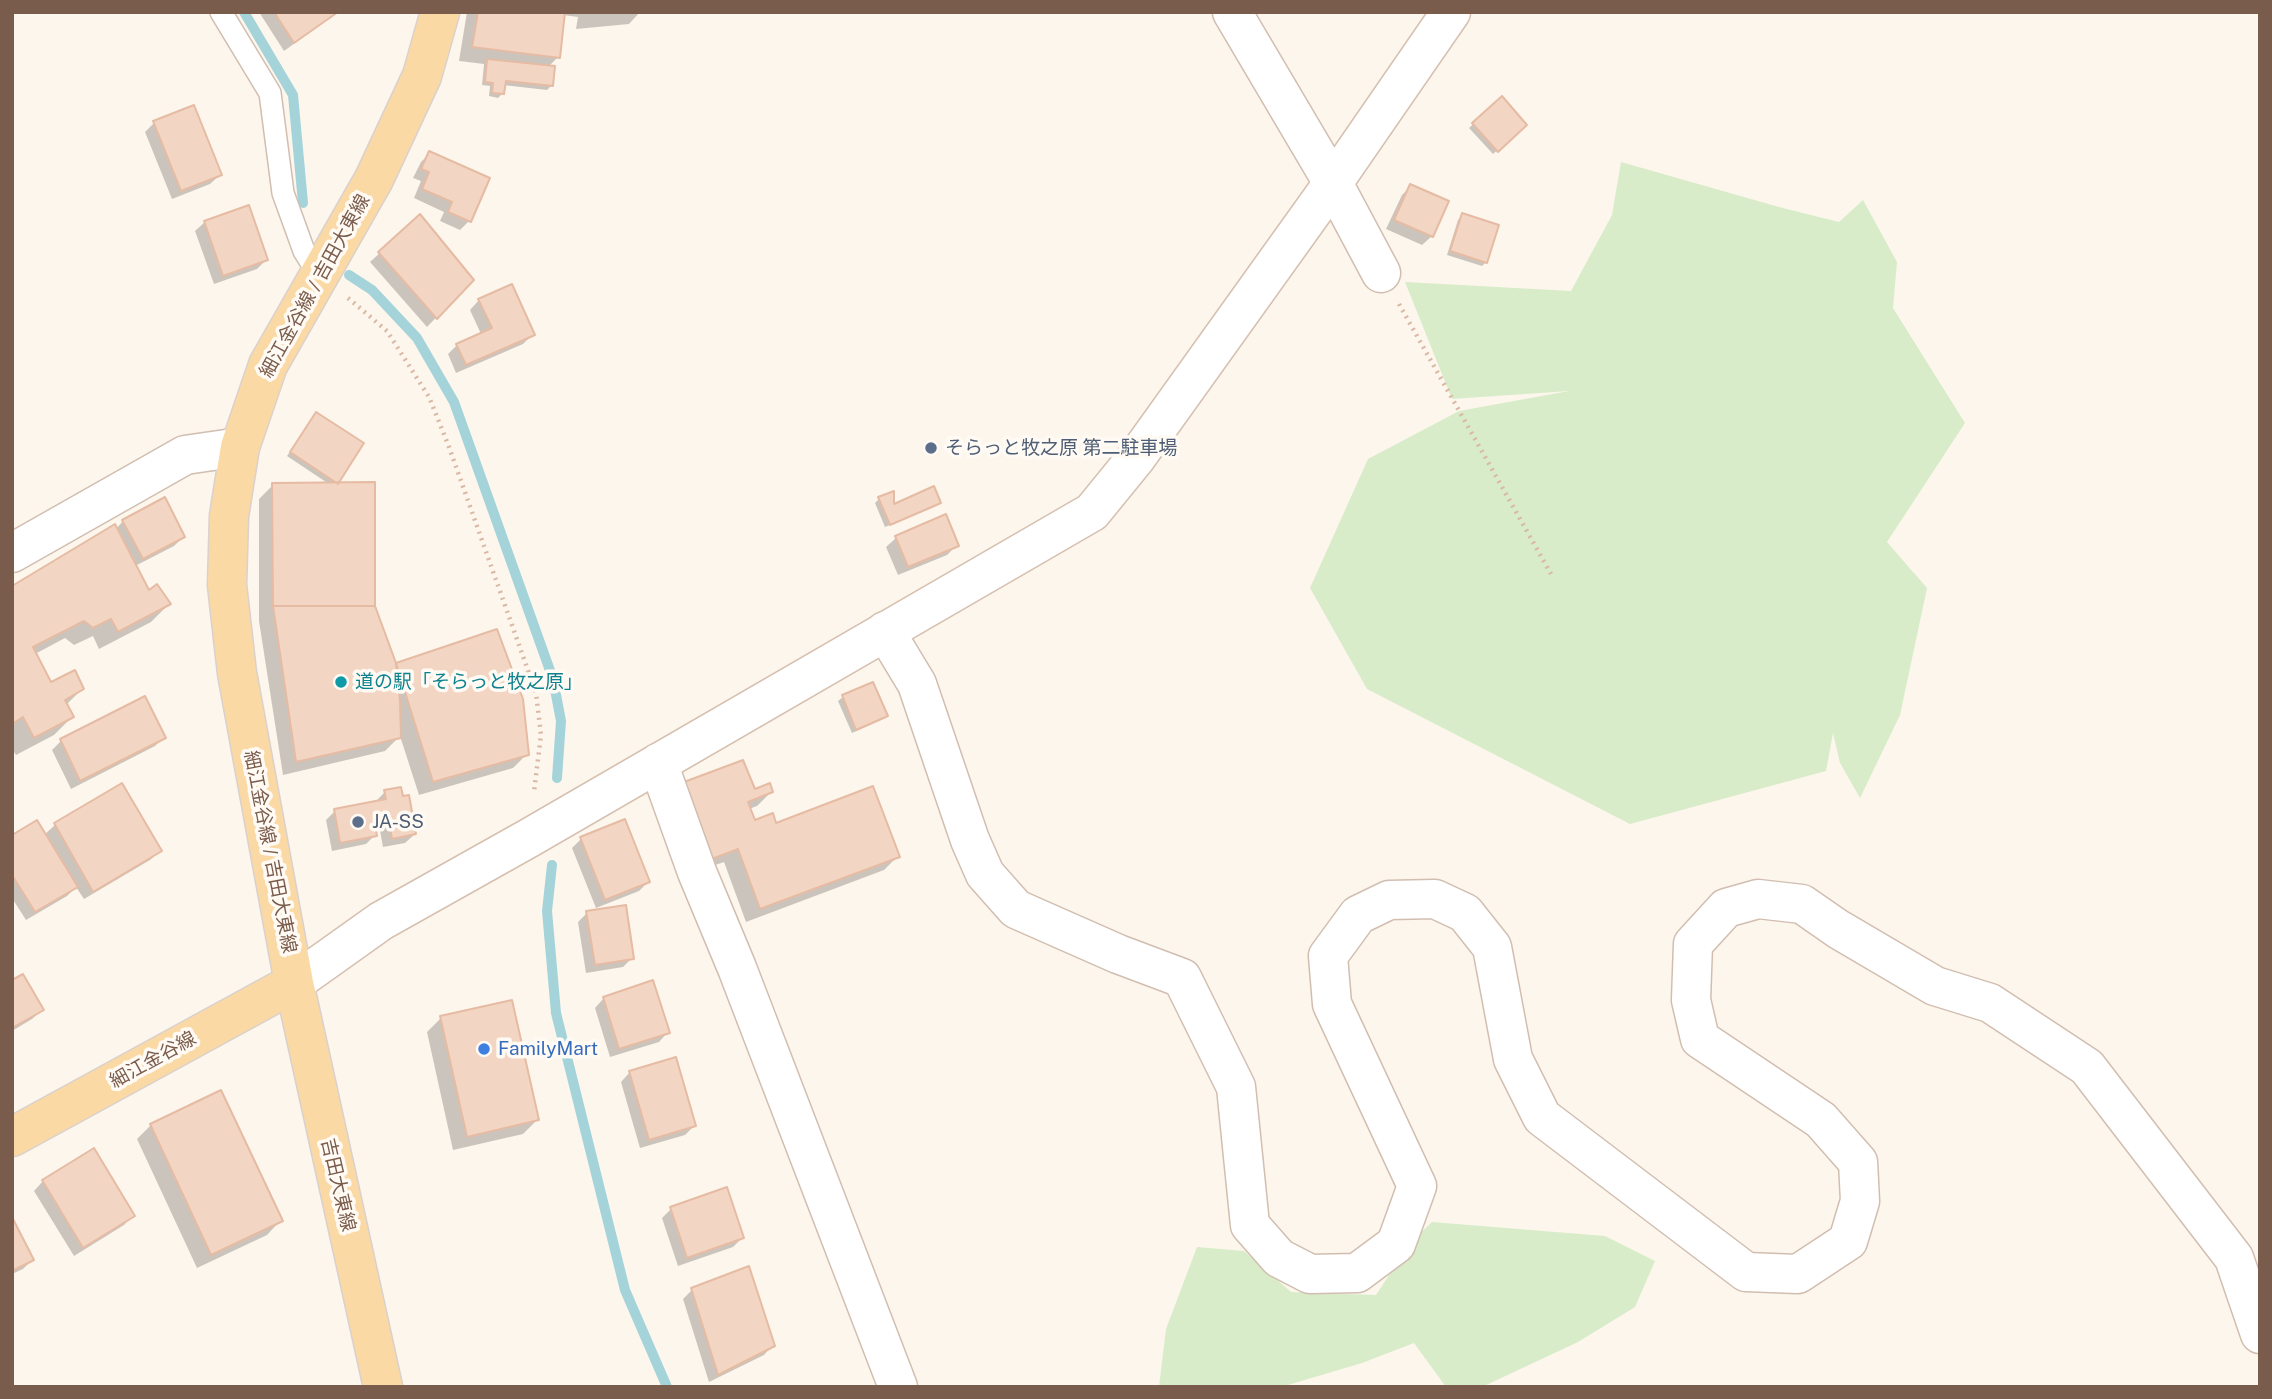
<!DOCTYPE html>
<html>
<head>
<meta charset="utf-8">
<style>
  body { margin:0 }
  #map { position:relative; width:2272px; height:1399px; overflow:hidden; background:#fdf6ec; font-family:"Public Sans",sans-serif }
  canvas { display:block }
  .frame { position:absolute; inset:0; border:14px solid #7a5c4d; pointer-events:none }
</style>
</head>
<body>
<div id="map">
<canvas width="2272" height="1399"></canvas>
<div class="frame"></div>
</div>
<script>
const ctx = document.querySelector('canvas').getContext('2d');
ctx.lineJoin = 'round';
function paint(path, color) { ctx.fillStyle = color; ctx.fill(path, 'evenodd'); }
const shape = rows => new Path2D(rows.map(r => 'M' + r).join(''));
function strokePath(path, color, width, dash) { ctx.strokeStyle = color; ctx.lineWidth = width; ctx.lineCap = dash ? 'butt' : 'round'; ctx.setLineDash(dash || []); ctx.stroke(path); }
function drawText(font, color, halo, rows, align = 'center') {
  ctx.font = font + ' "Public Sans","Noto Sans JP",sans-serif'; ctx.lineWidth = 7; ctx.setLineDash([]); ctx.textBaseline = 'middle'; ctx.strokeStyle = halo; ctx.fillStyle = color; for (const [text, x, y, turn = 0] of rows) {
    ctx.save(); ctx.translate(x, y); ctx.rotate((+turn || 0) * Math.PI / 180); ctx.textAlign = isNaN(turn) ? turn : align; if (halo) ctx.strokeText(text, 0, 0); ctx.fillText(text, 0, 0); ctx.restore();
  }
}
const green = shape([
  [1621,162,1779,207,1839,222,1863,200,1897,262,1893,308,1965,423,1887,542,1927,588,1900,715,1860,798,1840,763,1833,733,1826,771,1630,824,1367,689,1310,588,1368,459,1459,411,1569,391,1452,399,1405,282,1571,291,1612,215],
  [1432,1222,1605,1236,1655,1261,1635,1307,1578,1342,1482,1387,1446,1387,1414,1343,1362,1363,1281,1387,1159,1387,1166,1329,1197,1247,1244,1251,1291,1292,1376,1295,1410,1243]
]);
const shadow = shape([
  [259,12,338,12,284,51],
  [467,12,640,12,629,24,576,29,578,17,563,15,558,57,548,67,551,86,547,90,503,85,503,93,498,98,489,96,490,86,482,85,484,64,459,61],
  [1501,99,1525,125,1493,154,1469,128],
  [154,123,220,175,210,184,172,199,145,132],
  [430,153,469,221,460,230,440,221,444,212,414,198,421,181,413,178,421,162],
  [1411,186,1432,236,1422,245,1386,229,1402,195],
  [1462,215,1486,262,1482,266,1447,255,1458,220],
  [420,216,472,280,427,327,370,262],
  [205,222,266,260,257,269,214,284,195,231],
  [479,300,533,334,523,344,456,373,448,354,457,345,481,334,470,310],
  [316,414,362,444,336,484,395,665,496,631,527,754,513,768,419,795,400,736,385,751,283,775,259,621,259,499,273,485,329,484,287,456],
  [879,499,892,506,939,503,934,507,885,527,875,503],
  [945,517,957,545,947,555,898,575,886,547,896,538],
  [123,521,183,537,174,546,135,566,148,593,169,604,151,622,99,649,93,636,74,645,65,638,35,654,51,684,82,689,66,705,72,717,54,735,16,755,12,749,12,588,116,529],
  [843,697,886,716,881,720,852,733,838,701],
  [144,698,164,737,155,746,71,789,52,750,61,741],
  [754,791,771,792,757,806,749,809,754,822,775,825,898,856,884,870,746,922,724,862,698,871],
  [385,792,415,834,405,843,383,847,379,825,374,827,375,835,366,844,332,851,326,820,335,811,376,801],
  [55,825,160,851,150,860,84,899,76,887,67,896,26,920,12,898,12,837,44,835],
  [581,839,648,882,639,891,596,908,572,848],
  [587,913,632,958,623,967,586,973,578,922],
  [12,982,42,1010,32,1019,12,1031],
  [604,998,668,1032,659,1042,610,1057,595,1008],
  [441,1018,537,1120,523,1134,453,1150,427,1032],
  [630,1072,694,1126,685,1135,640,1148,621,1082],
  [151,1125,280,1221,267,1235,197,1268,137,1139],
  [43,1181,133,1215,124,1225,74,1256,34,1191],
  [671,1209,742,1238,733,1247,678,1266,662,1218],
  [12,1221,32,1260,23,1269,12,1274],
  [692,1290,773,1345,764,1355,709,1382,683,1299]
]);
const stream = shape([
  [244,12,293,95,303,203],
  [349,275,372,290,417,338,454,402,553,679,561,721,557,778],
  [552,865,547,911,556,1013,625,1290,667,1387]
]);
const building = shape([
  [274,12,338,12,294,43,274,12],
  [478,12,565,12,560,58,472,47,478,12],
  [487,59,555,66,553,86,506,81,504,94,492,93,493,83,485,82,487,59],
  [1502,96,1527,125,1498,152,1472,123,1502,96],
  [194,105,222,175,181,191,153,121,194,105],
  [429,151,490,178,471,222,448,212,452,202,422,189,429,172,421,169,429,151],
  [1410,184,1449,201,1433,237,1394,220,1410,184],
  [249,205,268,260,223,276,204,221,249,205],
  [1462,213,1499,225,1487,263,1450,251,1462,213],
  [420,214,474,280,437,319,378,252,420,214],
  [512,284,535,335,466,365,456,344,492,328,478,299,512,284],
  [316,412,364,443,338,484,290,452,316,412],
  [375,482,375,606,273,606,272,483,375,482],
  [934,486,941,503,890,525,878,497,894,491,894,504,934,486],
  [165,497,185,537,143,559,122,520,165,497],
  [946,514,959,546,908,567,895,536,946,514],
  [115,524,149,590,157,584,171,604,118,632,111,619,93,628,84,621,33,647,51,682,75,670,84,689,65,700,74,717,34,738,23,717,12,724,12,586,115,524],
  [273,606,375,606,396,663,400,701,401,738,296,762,273,606],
  [497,629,523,699,529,755,433,782,396,663,497,629],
  [873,682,888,716,856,730,842,695,873,682],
  [145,696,166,738,80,781,60,739,145,696],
  [743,760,755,789,770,783,773,792,748,802,755,820,773,813,776,823,873,786,900,857,760,909,738,849,712,859,684,782,743,760],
  [122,783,162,851,93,892,54,823,122,783],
  [401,787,403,796,409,795,416,834,392,839,388,817,374,820,377,836,340,843,334,809,386,799,384,790,401,787],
  [625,819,650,882,605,900,580,837,625,819],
  [37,820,78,887,35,912,12,875,12,835,37,820],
  [626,905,634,959,595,965,586,911,626,905],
  [23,974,44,1010,12,1028,12,980,23,974],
  [653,980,670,1033,619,1049,603,997,653,980],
  [512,1000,539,1120,467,1137,440,1016,512,1000],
  [676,1057,696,1126,649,1140,629,1071,676,1057],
  [221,1090,283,1221,211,1255,150,1124,221,1090],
  [94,1148,135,1216,83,1248,42,1180,94,1148],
  [727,1187,744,1238,687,1258,670,1207,727,1187],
  [12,1217,34,1260,12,1271,12,1217],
  [749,1266,775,1346,718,1375,691,1288,749,1266]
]);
const path = shape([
  [348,298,387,331,429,397,449,447,536,693,541,735,534,792],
  [1399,304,1551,574]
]);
const lane = shape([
  [221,12,270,93,283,193,304,251,319,275]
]);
const street = shape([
  [1232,12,1333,183,1381,273],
  [12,553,185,455,240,447],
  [885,631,917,684,970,840,985,874,1016,909,1118,954,1182,978,1236,1087,1250,1225,1279,1258,1310,1274,1357,1273,1396,1244,1417,1186,1332,1004,1328,956,1358,915,1389,900,1435,899,1465,913,1492,947,1513,1059,1542,1117,1746,1272,1798,1274,1848,1241,1860,1201,1858,1162,1821,1120,1700,1039,1691,1000,1693,944,1726,908,1758,899,1802,904,1838,929,1935,986,1990,1003,2087,1067,2234,1258,2260,1334],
  [658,763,697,872,737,968,898,1387]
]);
const secondary = shape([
  [294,983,381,921,529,838,1092,512,1136,458,1333,183,1451,12]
]);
const primary = shape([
  [12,1137,294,983],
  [383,1387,294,983,237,673,227,585,229,516,240,447,268,365,374,179,422,76,440,12]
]);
const markers = [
  [931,448,7,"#5c6f8a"],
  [341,682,7,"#0f9aa8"],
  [358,822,7,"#5c6f8a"],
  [484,1049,7,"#3f7fe0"]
];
const streetNames = [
  ["細江金谷線 / 吉田大東線",315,286,-61],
  ["細江金谷線 / 吉田大東線",270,852,79],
  ["細江金谷線",153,1060,-29],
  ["吉田大東線",338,1185,77]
];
const serviceNames = [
  ["そらっと牧之原 第二駐車場",945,448],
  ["JA-SS",372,822]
];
const cultureNames = [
  ["道の駅「そらっと牧之原」",355,682]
];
const shopNames = [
  ["FamilyMart",498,1049]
];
paint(green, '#d8ecc9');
paint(shadow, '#0003');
strokePath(stream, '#a5d3da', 10);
paint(building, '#f3d5c3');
strokePath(building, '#e6bba3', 2);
strokePath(lane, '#d1beb0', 24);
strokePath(street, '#d1beb0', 41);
strokePath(secondary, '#d6c0b0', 41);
strokePath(primary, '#dad1cd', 41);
strokePath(path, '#d9b8a5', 4.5, [2, 5]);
strokePath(lane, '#fff', 21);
strokePath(street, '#fff', 38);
strokePath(secondary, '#fff', 38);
strokePath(primary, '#fbd9a5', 38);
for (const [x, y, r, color] of markers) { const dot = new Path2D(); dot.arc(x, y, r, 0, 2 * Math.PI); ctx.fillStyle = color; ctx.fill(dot); strokePath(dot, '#fffaf3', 2.5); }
drawText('19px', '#7a5c4d', '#fffaf3', streetNames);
drawText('19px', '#4e5e75', '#fffaf3', serviceNames, 'left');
drawText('19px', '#0d838f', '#fffaf3', cultureNames, 'left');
drawText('19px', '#366cbe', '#fffaf3', shopNames, 'left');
</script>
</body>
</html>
